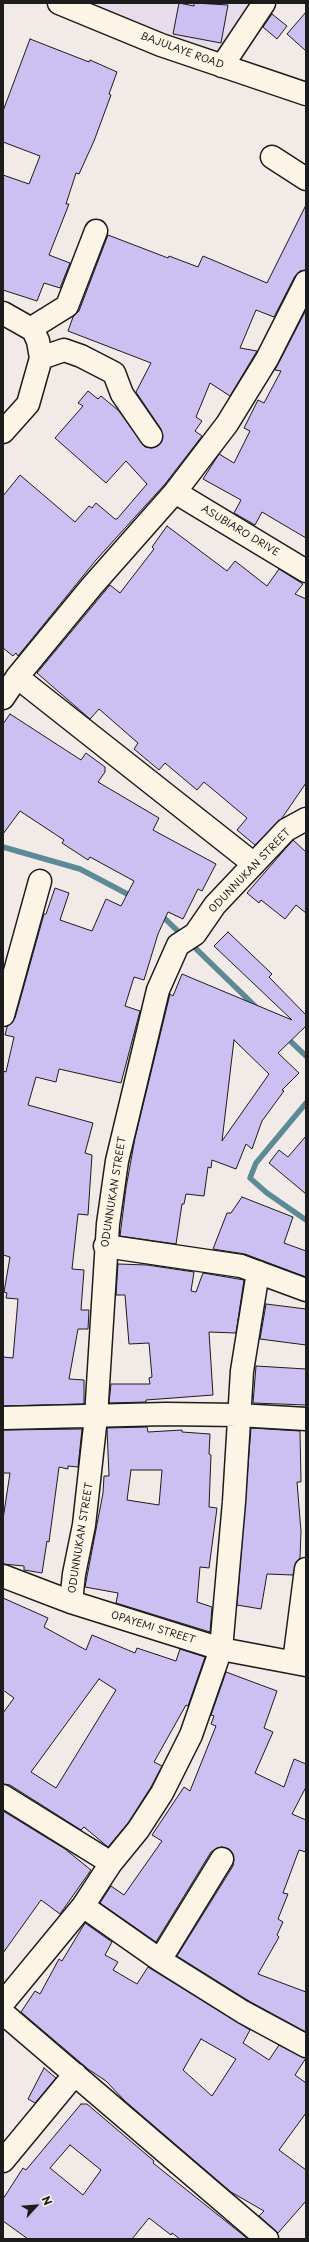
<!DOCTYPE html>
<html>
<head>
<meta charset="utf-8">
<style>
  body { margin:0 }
  #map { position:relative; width:309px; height:2242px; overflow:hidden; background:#f2eae7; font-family:"Playpen Sans",sans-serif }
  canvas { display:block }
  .frame { position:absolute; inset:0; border:4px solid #1c1c1c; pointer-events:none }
  .north { position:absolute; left:16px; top:2186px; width:40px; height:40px; -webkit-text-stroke:3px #fcf5e5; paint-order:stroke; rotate:64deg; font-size:11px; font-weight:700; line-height:16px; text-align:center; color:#1c1c1c }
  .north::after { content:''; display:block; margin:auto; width:14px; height:18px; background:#1c1c1c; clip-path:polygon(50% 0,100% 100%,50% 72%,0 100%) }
</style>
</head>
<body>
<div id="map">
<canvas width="309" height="2242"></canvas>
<div class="frame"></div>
<div class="north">N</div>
</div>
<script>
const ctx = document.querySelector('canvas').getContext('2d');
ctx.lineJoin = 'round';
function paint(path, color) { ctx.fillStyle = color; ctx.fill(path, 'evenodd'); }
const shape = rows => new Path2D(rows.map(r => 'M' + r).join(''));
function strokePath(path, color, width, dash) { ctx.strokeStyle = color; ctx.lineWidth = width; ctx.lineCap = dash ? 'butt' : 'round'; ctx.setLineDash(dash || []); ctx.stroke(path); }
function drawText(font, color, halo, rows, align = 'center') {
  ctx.font = font + ' "Playpen Sans",sans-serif'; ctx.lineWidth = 3; ctx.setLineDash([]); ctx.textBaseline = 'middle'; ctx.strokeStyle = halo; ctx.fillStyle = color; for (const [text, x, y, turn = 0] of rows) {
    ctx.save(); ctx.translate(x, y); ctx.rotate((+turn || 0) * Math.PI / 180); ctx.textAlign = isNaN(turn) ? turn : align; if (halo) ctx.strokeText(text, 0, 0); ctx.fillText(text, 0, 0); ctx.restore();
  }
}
const built = shape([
  [80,3,259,3,220,64]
]);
const stream = shape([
  [3,847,80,869,133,897],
  [160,914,183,936],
  [190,943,257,1008],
  [286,1037,306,1056],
  [306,1103,256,1163,250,1178,267,1193,306,1220]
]);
const building = shape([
  [179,3,194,6,194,3,228,5,221,43,173,34,179,3],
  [306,12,306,51,287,34,306,12],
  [272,14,287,26,277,39,263,27,272,14],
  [30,39,89,62,90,60,117,72,109,94,111,95,94,141,79,174,76,173,66,204,69,204,49,255,70,263,60,288,44,283,37,301,3,290,3,175,29,184,40,156,3,142,3,111,30,39],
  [306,205,306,270,300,271,295,276,274,317,256,310,240,348,257,351,230,396,210,383,196,417,202,421,195,431,202,436,165,484,96,560,18,656,16,653,13,656,3,648,3,496,20,475,75,522,89,506,92,508,96,503,115,519,117,519,147,484,126,461,106,483,55,438,83,406,78,403,88,391,98,399,101,396,119,411,145,447,152,448,158,446,162,441,161,429,136,392,151,363,68,331,73,317,79,311,108,235,168,258,169,256,198,267,203,256,267,283,306,205],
  [306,310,306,538,262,512,255,525,234,513,241,500,203,479,219,454,234,463,250,431,244,428,258,400,264,403,281,371,275,370,306,310],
  [167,526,227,571,235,561,267,586,279,569,303,584,295,594,306,599,306,783,282,818,255,845,237,830,247,818,204,782,197,790,165,763,159,770,134,749,138,743,99,709,90,719,37,673,110,585,120,593,154,549,152,547,167,526],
  [10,714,81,760,86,753,105,767,105,772,98,782,159,818,153,830,216,864,202,891,198,889,183,919,168,912,158,934,144,980,134,977,125,1006,140,1011,121,1083,59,1069,56,1082,36,1077,28,1105,93,1123,85,1153,92,1155,88,1215,78,1214,72,1269,84,1270,81,1310,89,1310,88,1329,78,1329,69,1379,84,1380,84,1404,3,1406,3,1357,13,1358,18,1299,6,1298,7,1293,4,1292,10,1257,3,1255,3,1071,6,1072,14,1037,5,1035,7,1027,15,1018,44,914,46,914,55,888,69,893,60,920,92,931,106,899,121,906,134,881,90,857,88,860,62,843,64,840,20,811,3,834,3,724,10,714],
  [293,840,306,852,306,913,296,905,285,919,261,900,259,903,247,893,293,840],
  [228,932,272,974,269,977,306,1015,306,1026,278,1053,299,1073,282,1090,284,1091,262,1121,252,1149,246,1144,236,1169,212,1160,211,1168,208,1167,204,1196,186,1194,184,1204,182,1204,176,1244,120,1236,126,1188,135,1138,170,994,173,996,182,974,292,1020,214,946,228,932],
  [234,1040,269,1074,222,1141,234,1040],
  [306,1136,306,1194,269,1163,279,1150,288,1157,306,1136],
  [242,1197,293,1217,284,1243,306,1251,306,1277,245,1254,213,1249,227,1213,231,1213,242,1197],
  [118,1264,147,1265,194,1272,191,1291,196,1292,203,1273,244,1280,236,1333,209,1332,213,1395,146,1400,146,1402,109,1403,111,1384,150,1384,149,1378,152,1377,149,1343,129,1344,125,1295,116,1295,118,1264],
  [266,1304,306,1309,306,1345,260,1339,266,1304],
  [256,1366,306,1369,306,1405,253,1403,256,1366],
  [147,1427,148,1432,182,1430,182,1432,210,1434,209,1454,211,1455,209,1507,217,1508,209,1568,200,1567,197,1602,212,1607,210,1632,116,1603,118,1593,85,1587,103,1493,104,1476,109,1476,107,1428,147,1427],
  [131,1470,162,1470,159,1505,127,1500,131,1470],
  [251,1428,300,1431,301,1482,297,1482,301,1531,300,1558,296,1562,293,1575,267,1574,261,1609,237,1605,251,1428],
  [82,1429,78,1467,68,1466,68,1469,59,1467,49,1542,47,1541,42,1573,24,1570,24,1566,3,1564,3,1519,10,1473,3,1473,3,1430,82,1429],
  [3,1598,48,1618,44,1627,86,1650,92,1635,135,1653,137,1648,176,1661,180,1649,205,1657,188,1706,186,1705,154,1762,162,1766,151,1787,128,1823,108,1847,84,1827,81,1830,10,1785,3,1784,3,1713,14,1698,3,1690,3,1598],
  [99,1679,116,1690,56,1788,31,1772,99,1679],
  [226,1672,277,1691,264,1728,273,1732,255,1773,284,1787,294,1759,306,1764,306,1787,292,1814,306,1820,306,1852,299,1850,283,1893,288,1894,278,1919,283,1922,277,1935,279,1937,258,1974,306,1992,306,2032,249,2001,177,1956,233,1866,234,1859,229,1849,222,1847,211,1852,156,1942,100,1903,111,1886,124,1895,162,1841,152,1835,184,1787,190,1791,216,1726,211,1724,214,1716,211,1715,226,1672],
  [3,1811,65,1849,91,1870,60,1914,41,1900,3,1953,3,1811],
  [85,1923,112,1942,105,1955,118,1962,113,1970,137,1984,148,1967,250,2030,243,2043,269,2060,279,2045,306,2058,295,2075,306,2083,306,2113,279,2150,306,2170,306,2201,278,2233,259,2216,264,2211,231,2192,125,2101,106,2081,88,2069,21,2012,35,1991,40,1994,59,1959,62,1961,85,1923],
  [201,2039,236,2059,212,2096,183,2070,201,2039],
  [44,2068,56,2078,35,2103,28,2099,44,2068],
  [81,2104,87,2104,154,2161,153,2163,248,2239,180,2239,172,2233,171,2235,149,2218,132,2239,28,2239,3,2221,3,2199,23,2168,26,2170,81,2104],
  [70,2145,101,2170,83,2195,50,2168,70,2145]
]);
const minor = shape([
  [59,3,161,45,306,94],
  [222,66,264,3],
  [272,157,306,179],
  [3,313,33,330,38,341,41,358,28,404,3,432],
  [33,330,38,324,67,306,96,231],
  [41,358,64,350,81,356,114,373,122,394,151,436],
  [175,492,306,571],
  [17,677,254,864],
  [3,698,17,677,92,586,175,492,227,424,267,359,306,282],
  [3,1015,40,881],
  [105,1246,241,1266,306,1290],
  [3,1418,166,1414,238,1415,306,1419],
  [3,1576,71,1602,221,1649,306,1665],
  [71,1602,74,1574,84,1525,96,1417,108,1224,117,1161,158,990,178,945,195,934,215,905,286,830,306,819],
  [294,1662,306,1569],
  [3,1796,111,1863],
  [83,1906,160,1960,222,1859],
  [160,1960,243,2012,306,2046],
  [3,2003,83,1906,111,1863,138,1830,162,1793,191,1735,221,1649,234,1502,242,1371,258,1272],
  [3,2013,267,2239],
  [3,2161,75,2074]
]);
const streetNames = [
  ["BAJULAYE ROAD",182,51,20],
  ["ASUBIARO DRIVE",240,531,31],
  ["ODUNNUKAN STREET",250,871,-46],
  ["ODUNNUKAN STREET",114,1192,-81],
  ["ODUNNUKAN STREET",81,1538,-81],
  ["OPAYEMI STREET",153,1628,17]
];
paint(built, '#e7ddea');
strokePath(stream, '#5d8a97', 5.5);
paint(building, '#ccbff1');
strokePath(building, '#1c1c1c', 1);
strokePath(minor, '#1c1c1c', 25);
strokePath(minor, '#fcf5e5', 22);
drawText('10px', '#1c1c1c', '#fcf5e5', streetNames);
</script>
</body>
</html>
